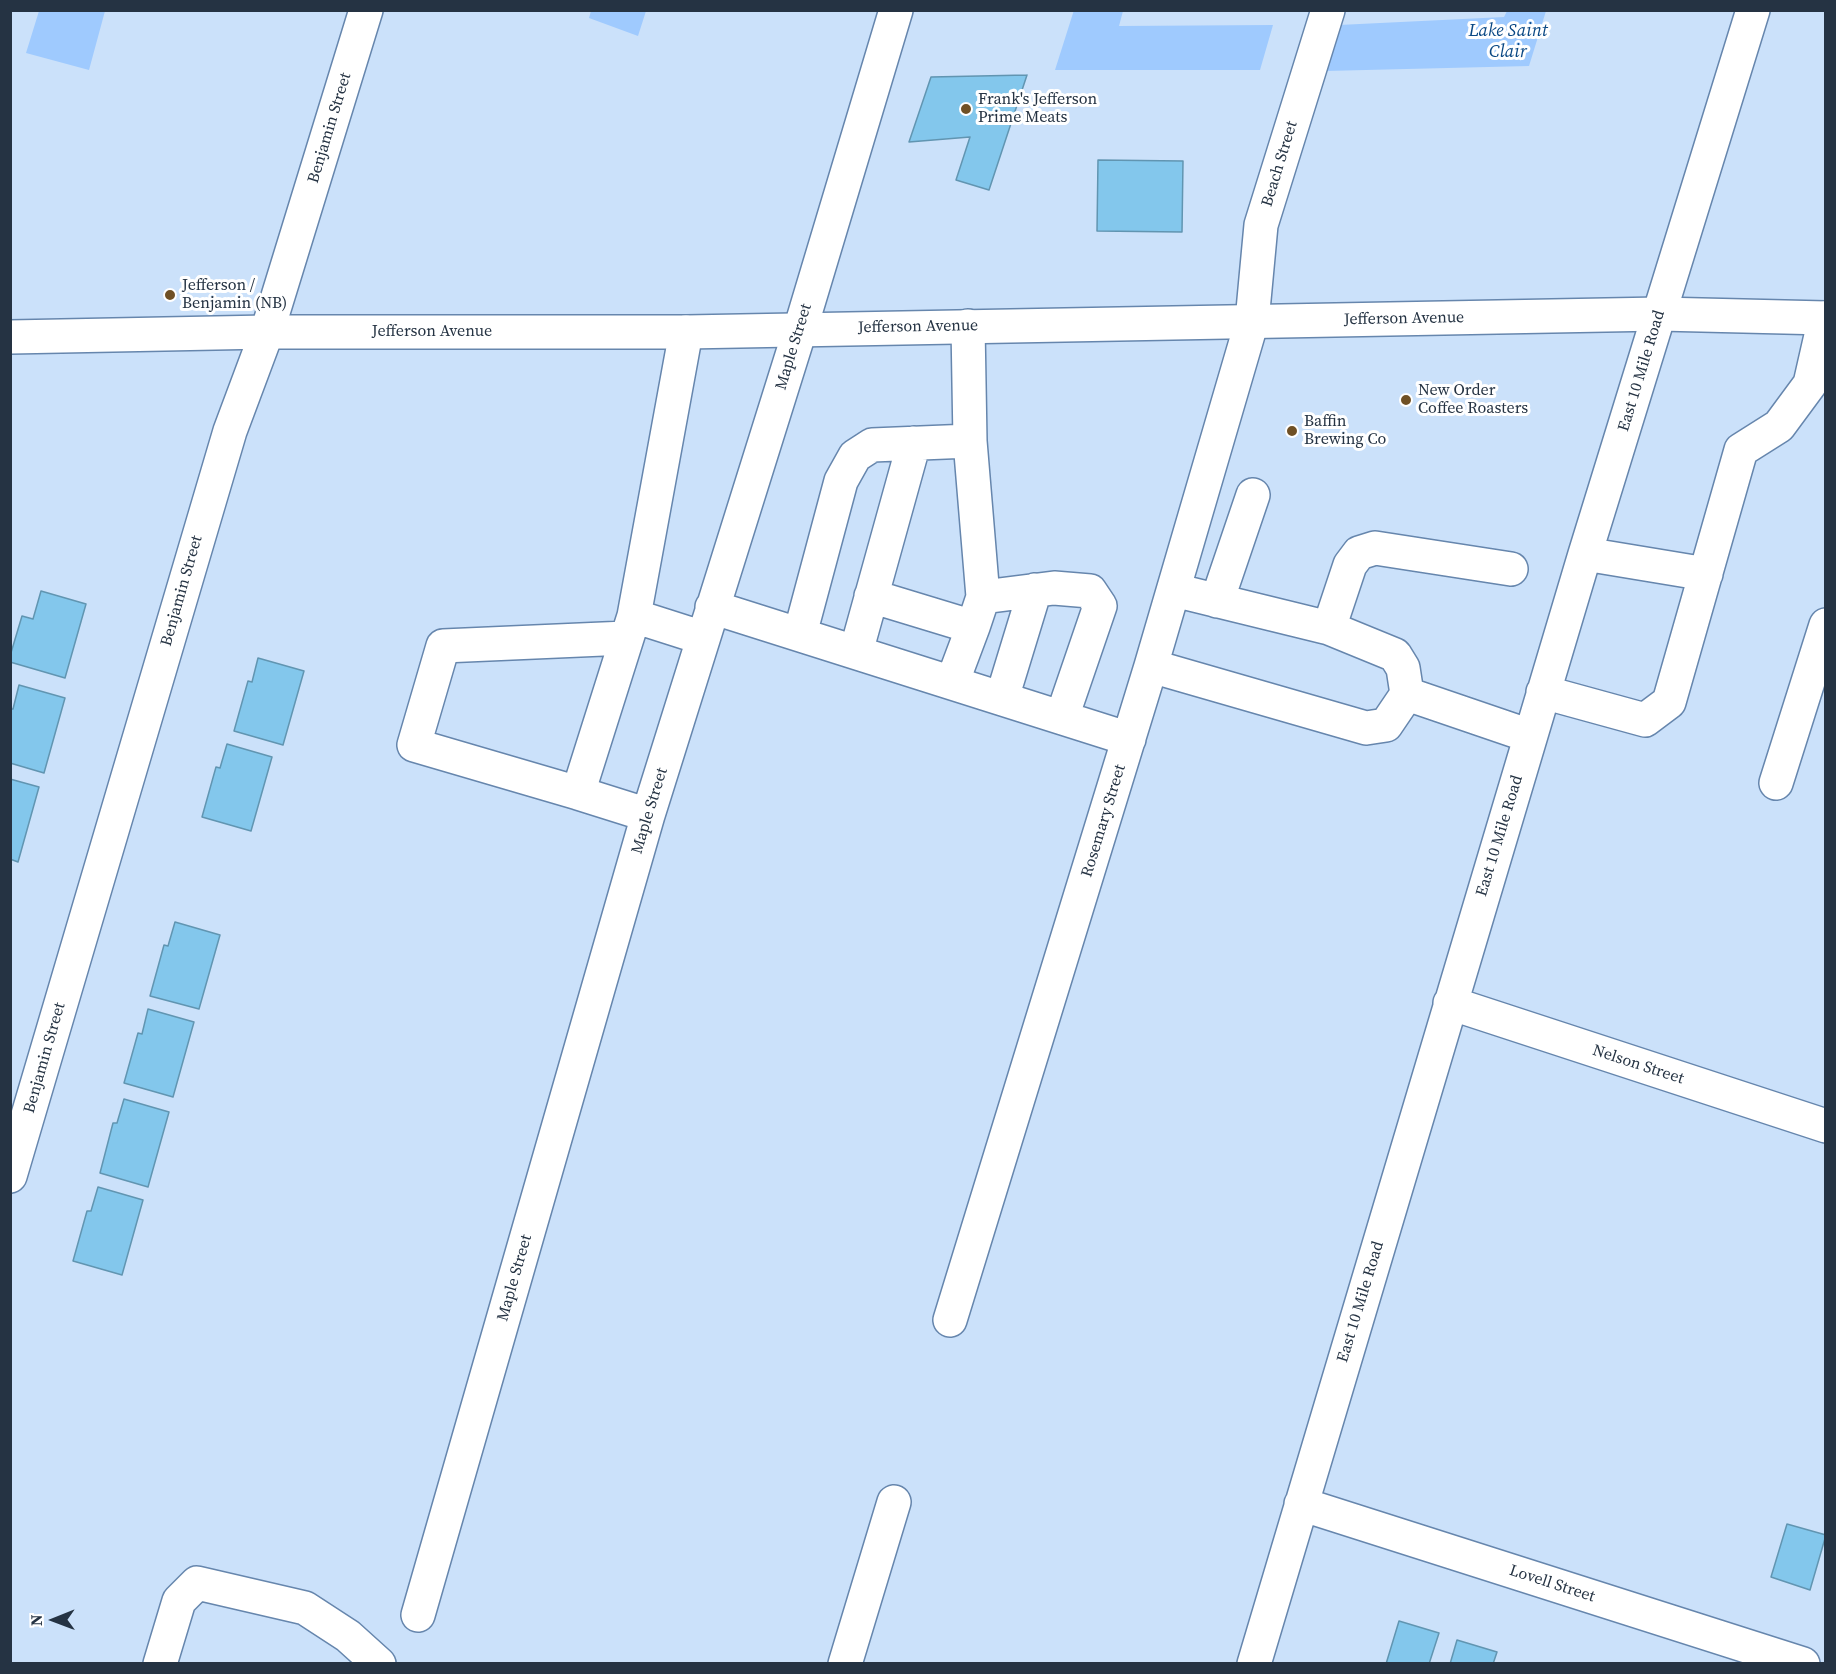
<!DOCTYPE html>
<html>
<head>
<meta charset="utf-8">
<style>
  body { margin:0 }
  #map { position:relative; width:1836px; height:1674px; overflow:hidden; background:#cbe1fa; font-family:"Source Serif 4",serif }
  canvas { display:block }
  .frame { position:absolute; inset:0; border:12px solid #253343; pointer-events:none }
  .north { position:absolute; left:24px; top:1590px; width:60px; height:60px; -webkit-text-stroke:4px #fff; paint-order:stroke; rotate:269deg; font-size:16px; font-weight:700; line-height:24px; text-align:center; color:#253343 }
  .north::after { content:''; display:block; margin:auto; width:21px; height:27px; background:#253343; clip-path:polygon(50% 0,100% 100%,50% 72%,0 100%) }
</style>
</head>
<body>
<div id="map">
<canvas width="1836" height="1674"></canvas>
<div class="frame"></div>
<div class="north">N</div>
</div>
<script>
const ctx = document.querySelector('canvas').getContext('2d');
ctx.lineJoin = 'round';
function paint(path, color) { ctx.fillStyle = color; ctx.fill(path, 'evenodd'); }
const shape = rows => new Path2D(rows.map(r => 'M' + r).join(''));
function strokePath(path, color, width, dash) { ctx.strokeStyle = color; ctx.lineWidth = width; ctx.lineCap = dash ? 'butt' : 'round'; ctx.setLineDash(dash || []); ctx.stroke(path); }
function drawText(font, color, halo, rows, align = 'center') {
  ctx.font = font + ' "Source Serif 4",serif'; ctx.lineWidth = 6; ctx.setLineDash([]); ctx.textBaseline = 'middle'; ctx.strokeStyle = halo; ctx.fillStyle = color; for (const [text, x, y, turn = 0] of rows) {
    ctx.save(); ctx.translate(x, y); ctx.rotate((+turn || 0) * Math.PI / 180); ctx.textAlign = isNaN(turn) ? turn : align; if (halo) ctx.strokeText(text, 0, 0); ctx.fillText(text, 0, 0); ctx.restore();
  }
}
const water = shape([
  [1074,10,1123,11,1119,26,1273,25,1260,70,1055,70],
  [39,11,105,11,89,70,26,53],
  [591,11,591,10,646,11,638,36,589,18],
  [1507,11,1546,11,1529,66,1325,71,1339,25,1504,17]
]);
const building = shape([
  [1027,75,989,190,956,180,970,137,909,142,931,77,1027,75],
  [1098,160,1183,161,1182,232,1097,231,1098,160],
  [41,591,86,604,65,678,10,662,10,656,22,616,33,619,41,591],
  [258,658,304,671,283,745,234,731,248,681,252,682,258,658],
  [19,685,65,698,44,773,10,763,10,709,13,709,19,685],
  [227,744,272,757,251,831,202,817,216,767,220,768,227,744],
  [10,779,39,787,18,862,10,859,10,779],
  [175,922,220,935,199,1009,150,996,164,945,168,946,175,922],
  [148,1009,194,1022,173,1097,124,1083,138,1033,142,1034,148,1009],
  [124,1099,169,1112,148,1187,100,1173,113,1123,117,1123,124,1099],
  [98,1187,143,1200,122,1275,73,1261,87,1211,91,1211,98,1187],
  [1787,1524,1826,1535,1810,1590,1771,1577,1787,1524],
  [1399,1621,1439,1633,1429,1664,1386,1664,1399,1621],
  [1457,1640,1497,1652,1493,1664,1450,1664,1457,1640]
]);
const minor = shape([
  [970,441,983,597],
  [1585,554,1706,574],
  [1174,590,1329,628,1350,565,1359,553,1375,548,1511,569],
  [871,596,973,627,952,683],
  [1217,601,1253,495],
  [712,607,1129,739],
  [634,616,703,638],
  [973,627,983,597,1054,588,1090,591,1100,606,1062,717],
  [800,634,841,481,855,456,872,445,970,441,968,326],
  [856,652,914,443],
  [1151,666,1366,728,1386,725,1407,694,1403,668,1395,655,1329,628],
  [1543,692,1645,720,1669,702,1741,450,1779,426,1810,384,1825,318],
  [1407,694,1530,736],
  [1002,698,1035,590],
  [1776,783,1826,625],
  [578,793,414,745,443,646,626,638],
  [648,815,578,793,634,616,686,332],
  [1450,1003,1826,1126],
  [10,1176,230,431,267,332,366,10],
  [950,1320,1151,666,1252,321,1261,225,1328,10],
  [1301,1504,1803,1664],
  [418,1615,648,815,800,330,896,10],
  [160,1664,179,1601,197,1583,305,1608,348,1636,379,1664],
  [845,1664,894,1502],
  [1254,1664,1585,554,1753,10]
]);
const major = shape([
  [10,337,267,332,686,332,1660,314,1826,318]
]);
const markers = [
  [966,109,6,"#6f5025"],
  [170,295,6,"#6f5025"],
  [1406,400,6,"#6f5025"],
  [1292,431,6,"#6f5025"]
];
const poiNames = [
  ["Frank's Jefferson",978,100],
  ["Prime Meats",978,118],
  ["Jefferson /",182,286],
  ["Benjamin (NB)",182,304],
  ["New Order",1418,391],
  ["Coffee Roasters",1418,409],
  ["Baffin",1304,422],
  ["Brewing Co",1304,440]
];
const streetNames = [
  ["Benjamin Street",330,128,-73],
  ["Beach Street",1280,164,-73],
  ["Jefferson Avenue",1404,319,-1],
  ["Jefferson Avenue",918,327,-1],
  ["Jefferson Avenue",432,332],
  ["Maple Street",794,347,-73],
  ["East 10 Mile Road",1642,371,-73],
  ["Benjamin Street",182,591,-74],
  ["Maple Street",650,811,-73],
  ["Rosemary Street",1104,821,-73],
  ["East 10 Mile Road",1500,836,-73],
  ["Benjamin Street",45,1058,-74],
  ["Nelson Street",1638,1065,18],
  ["Maple Street",515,1278,-74],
  ["East 10 Mile Road",1361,1302,-73],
  ["Lovell Street",1552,1584,18]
];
const waterNames = [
  ["Lake Saint",1508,31],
  ["Clair",1508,52]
];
paint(water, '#9fcafe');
paint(building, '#83c7ec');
strokePath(building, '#6195b1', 1.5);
strokePath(minor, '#6686ad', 36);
strokePath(major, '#6686ad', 36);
strokePath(minor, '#fff', 33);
strokePath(major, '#fff', 33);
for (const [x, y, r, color] of markers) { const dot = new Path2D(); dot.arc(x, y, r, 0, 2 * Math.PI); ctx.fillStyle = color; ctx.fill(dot); strokePath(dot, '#fff', 2); }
drawText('16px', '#253343', '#fff', poiNames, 'left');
drawText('16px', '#253343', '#fff', streetNames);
drawText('italic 18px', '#0a4884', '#fff', waterNames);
</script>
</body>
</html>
